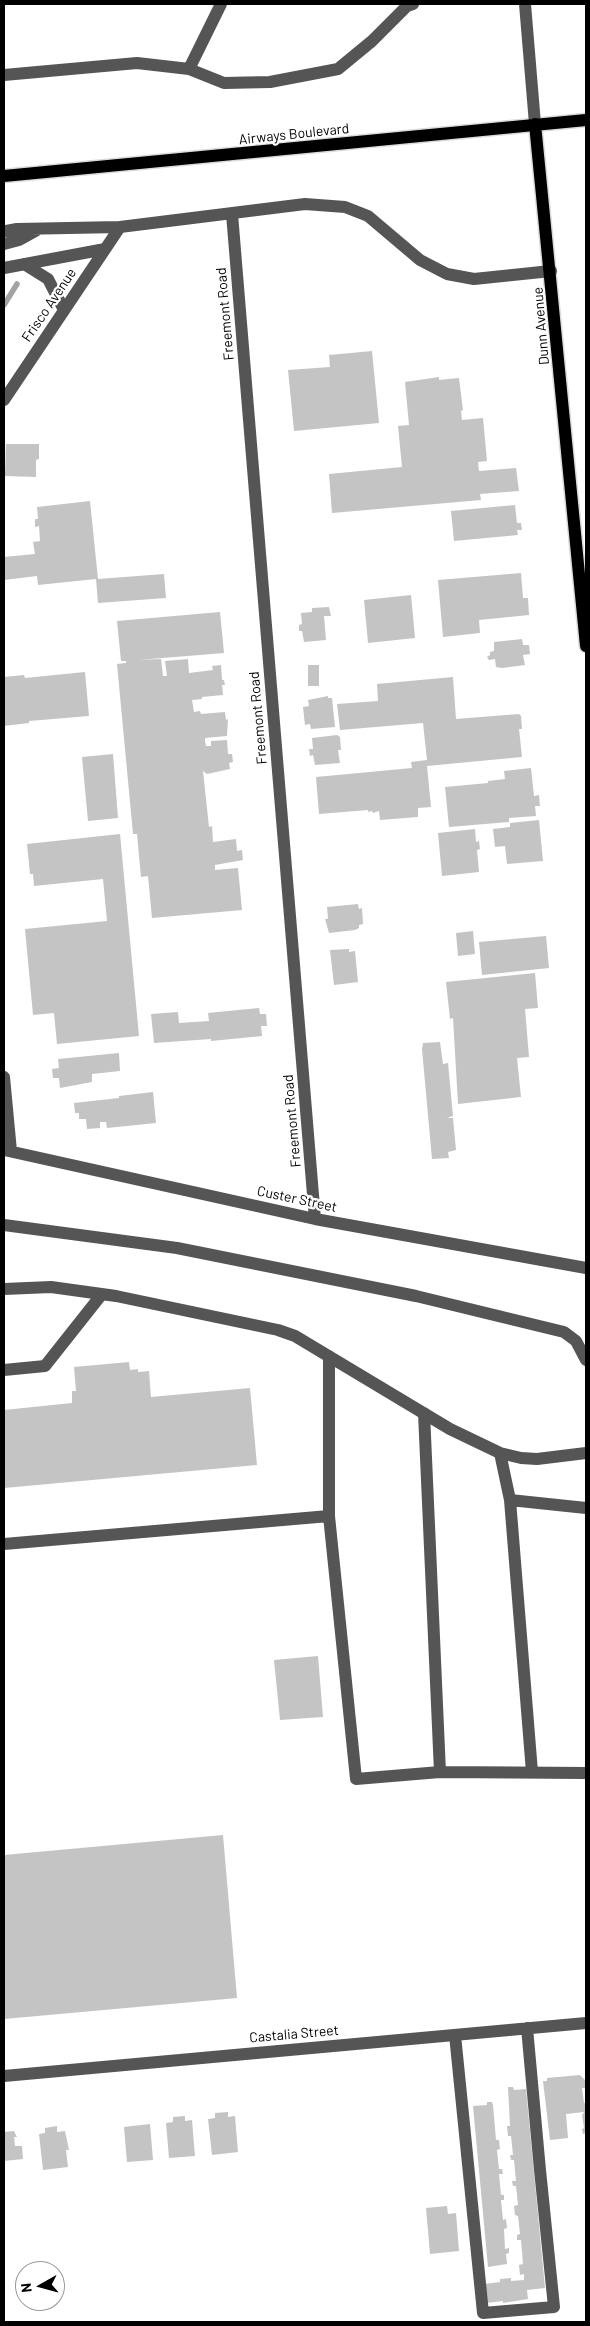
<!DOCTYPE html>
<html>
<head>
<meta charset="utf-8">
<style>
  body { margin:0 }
  #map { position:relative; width:590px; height:2326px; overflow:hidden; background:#fff; font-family:Barlow,sans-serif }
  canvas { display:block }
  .frame { position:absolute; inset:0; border:5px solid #000; pointer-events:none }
  .north { position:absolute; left:15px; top:2261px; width:50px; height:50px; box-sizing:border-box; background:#fff; border:1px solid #999; border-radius:50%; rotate:263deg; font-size:14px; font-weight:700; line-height:20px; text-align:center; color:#000 }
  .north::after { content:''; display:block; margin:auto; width:18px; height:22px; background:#000; clip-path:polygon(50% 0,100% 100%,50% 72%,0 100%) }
</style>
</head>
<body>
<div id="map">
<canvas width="590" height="2326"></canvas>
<div class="frame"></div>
<div class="north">N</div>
</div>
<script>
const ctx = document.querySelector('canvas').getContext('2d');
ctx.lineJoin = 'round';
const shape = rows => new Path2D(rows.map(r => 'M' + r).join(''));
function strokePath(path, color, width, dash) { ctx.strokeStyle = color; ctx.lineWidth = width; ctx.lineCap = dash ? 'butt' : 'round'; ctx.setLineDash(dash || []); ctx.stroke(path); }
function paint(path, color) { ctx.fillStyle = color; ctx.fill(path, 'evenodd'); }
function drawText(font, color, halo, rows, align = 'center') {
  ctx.font = font + ' Barlow,sans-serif'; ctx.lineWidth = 4.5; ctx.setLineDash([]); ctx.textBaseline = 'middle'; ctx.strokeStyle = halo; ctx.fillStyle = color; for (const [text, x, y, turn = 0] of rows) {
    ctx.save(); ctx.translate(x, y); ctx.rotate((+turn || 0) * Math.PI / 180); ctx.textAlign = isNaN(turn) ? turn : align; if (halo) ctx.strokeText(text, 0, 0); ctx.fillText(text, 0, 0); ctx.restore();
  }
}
const stream = shape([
  [4,305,17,284]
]);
const building = shape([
  [372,351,379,423,294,431,288,370,330,367,329,355],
  [439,377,439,380,459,378,463,410,461,411,462,420,483,418,487,461,478,462,479,471,516,468,519,491,480,494,481,500,332,513,329,474,402,467,398,426,409,425,405,382],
  [6,444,39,444,39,459,36,460,36,477,5,476],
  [90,501,98,579,164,574,166,598,98,603,96,579,38,585,37,576,4,580,4,557,35,554,33,542,40,541,39,526,35,527,35,519,38,519,37,507],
  [515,505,517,523,521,523,522,530,517,530,518,535,454,541,451,511],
  [521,573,523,598,528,598,529,615,479,620,480,633,443,637,438,580],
  [411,595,415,638,368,643,364,600],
  [329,607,331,616,324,616,326,640,304,642,302,631,299,631,299,625,302,624,301,613,312,612,312,608],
  [220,612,224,653,138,660,161,659,163,676,167,676,165,661,188,659,189,673,213,670,212,666,221,665,222,680,224,680,225,685,222,685,223,695,202,697,202,699,192,700,194,712,200,711,201,714,225,712,226,720,228,719,227,736,205,738,205,741,206,746,211,746,211,741,227,740,228,754,232,754,233,762,229,763,230,769,207,774,203,771,209,827,212,826,213,842,236,839,237,851,242,850,243,860,215,865,215,870,238,868,242,910,152,918,148,876,141,877,137,834,133,834,117,664,126,663,126,661,121,661,117,621],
  [522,639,523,645,529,645,530,654,523,655,525,665,502,668,496,667,495,659,489,660,487,657,490,655,490,652,494,651,494,642],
  [308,665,319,665,319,686,308,686],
  [85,672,89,716,29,721,29,723,4,726,4,677,24,675,25,678],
  [453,677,456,719,519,714,521,716,522,729,519,729,522,757,427,766,431,807,418,808,418,817,380,820,379,811,373,813,372,811,368,812,368,810,319,814,316,777,412,768,411,762,427,760,423,723,340,730,337,704,378,701,377,684],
  [328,696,328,698,332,698,335,727,311,729,310,724,305,725,303,707,309,706,308,700],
  [337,735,340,737,341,750,338,750,340,763,315,765,313,755,310,756,309,749,313,749,312,738],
  [113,754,118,818,88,821,82,757],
  [531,768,534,796,539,795,540,806,535,806,536,816,509,818,509,822,449,827,445,787,488,783,488,781,505,779,504,771],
  [539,820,543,861,507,864,505,846,495,847,493,829,510,827,510,823],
  [475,829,476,842,479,841,480,849,477,850,479,872,442,876,438,833],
  [120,834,139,1036,57,1044,54,1013,33,1015,25,929,107,921,103,879,34,886,33,874,30,874,27,844],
  [358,904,359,909,362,908,363,924,359,925,359,928,355,930,329,933,325,919,328,919,327,907],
  [473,931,475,954,458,956,456,933],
  [546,936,549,968,482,975,479,942],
  [349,949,349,952,355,951,358,982,334,985,330,950],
  [535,973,538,1008,525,1009,529,1057,517,1058,521,1097,458,1104,453,1018,450,1019,446,982],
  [259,1008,260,1014,266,1014,267,1026,261,1026,262,1036,211,1041,211,1039,154,1043,151,1014,178,1012,179,1023,209,1021,208,1013],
  [440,1042,443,1064,448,1063,453,1116,447,1118,453,1118,456,1150,448,1152,449,1158,432,1159,422,1049,423,1043],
  [119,1053,120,1071,92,1074,92,1082,60,1088,59,1078,53,1078,52,1069,59,1068,58,1059],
  [153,1092,156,1123,107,1128,106,1122,100,1122,100,1128,87,1129,86,1119,79,1119,79,1113,75,1113,74,1103,119,1098,119,1096],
  [129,1362,130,1370,138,1369,138,1372,149,1371,151,1397,250,1388,257,1465,4,1488,4,1410,72,1403,72,1391,76,1391,74,1367],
  [318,1656,323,1717,280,1720,274,1660],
  [223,1835,237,1998,4,2019,4,1855],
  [580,2075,585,2080,585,2088,582,2088,584,2103,586,2102,586,2133,583,2134,582,2129,584,2128,582,2115,584,2112,566,2114,568,2138,550,2140,543,2081,547,2081,547,2078],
  [508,2087,513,2087,514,2090,526,2089,545,2288,527,2290,528,2299,503,2303,503,2301,486,2303,484,2284,500,2282,500,2279,511,2278,511,2281,524,2280,524,2274,520,2275,519,2265,523,2264,521,2240,517,2240,517,2235,520,2234,518,2216,515,2215,514,2206,518,2205,516,2186,513,2186,512,2181,516,2181,514,2160,511,2160,510,2155,513,2155,511,2136,508,2136,507,2126,510,2126],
  [487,2102,492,2102,493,2105,496,2140,499,2140,500,2149,497,2150,499,2169,502,2169,503,2174,499,2174,501,2195,504,2195,504,2200,501,2200,503,2220,506,2219,507,2228,504,2229,505,2249,509,2248,509,2253,506,2254,507,2264,488,2267,473,2106,487,2105],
  [228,2112,228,2117,235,2116,238,2152,212,2155,208,2119,215,2118,215,2113],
  [185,2116,185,2121,192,2120,195,2156,169,2158,166,2123,173,2122,173,2117],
  [150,2124,153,2160,127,2162,124,2127],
  [57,2126,57,2132,65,2131,69,2150,66,2150,68,2167,43,2170,39,2134,45,2133,45,2128],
  [14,2131,17,2137,14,2137,15,2146,22,2146,23,2159,4,2161,4,2132],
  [447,2206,448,2214,456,2213,459,2251,430,2254,426,2208]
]);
const minor = shape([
  [525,4,535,124],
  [189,69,221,4],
  [4,75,137,63,189,69,224,83,270,82,338,69,372,41,407,6,413,4],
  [232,214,315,1219],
  [6,231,17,229,120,227,305,204,345,207,368,216,420,260,447,274,474,279,551,271],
  [4,244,19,240,37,230],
  [24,264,48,279,64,310],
  [4,268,105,249],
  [4,400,120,227],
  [4,1077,11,1151],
  [4,1150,315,1219,586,1268],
  [4,1225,177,1248,416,1296,564,1332,576,1341,586,1360],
  [4,1289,51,1287,116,1296,278,1330,295,1336,450,1429,500,1453,521,1458,537,1459,586,1453],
  [329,1356,329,1516,356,1779,440,1772,424,1413],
  [4,1370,45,1366,102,1294],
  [500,1453,510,1500,586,1508],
  [510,1500,532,1772],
  [4,1544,329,1516],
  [440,1772,586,1773],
  [455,2035,483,2313,554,2307,540,2170,527,2028],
  [4,2076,586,2023]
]);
const major = shape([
  [535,124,586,646],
  [4,176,586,120]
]);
const streetNames = [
  ["Airways Boulevard",294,134,-6],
  ["Frisco Avenue",49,305,-56],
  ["Freemont Road",225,314,-95],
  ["Dunn Avenue",541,326,-95],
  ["Freemont Road",258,718,-95],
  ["Freemont Road",292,1121,-95],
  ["Custer Street",297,1199,12],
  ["Castalia Street",294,2034,-5]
];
strokePath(stream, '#a3a3a3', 5.5);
paint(building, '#c4c4c4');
strokePath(major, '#dbdbdb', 15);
strokePath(minor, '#555', 12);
strokePath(major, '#000', 12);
drawText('14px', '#000', '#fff', streetNames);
</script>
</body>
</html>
